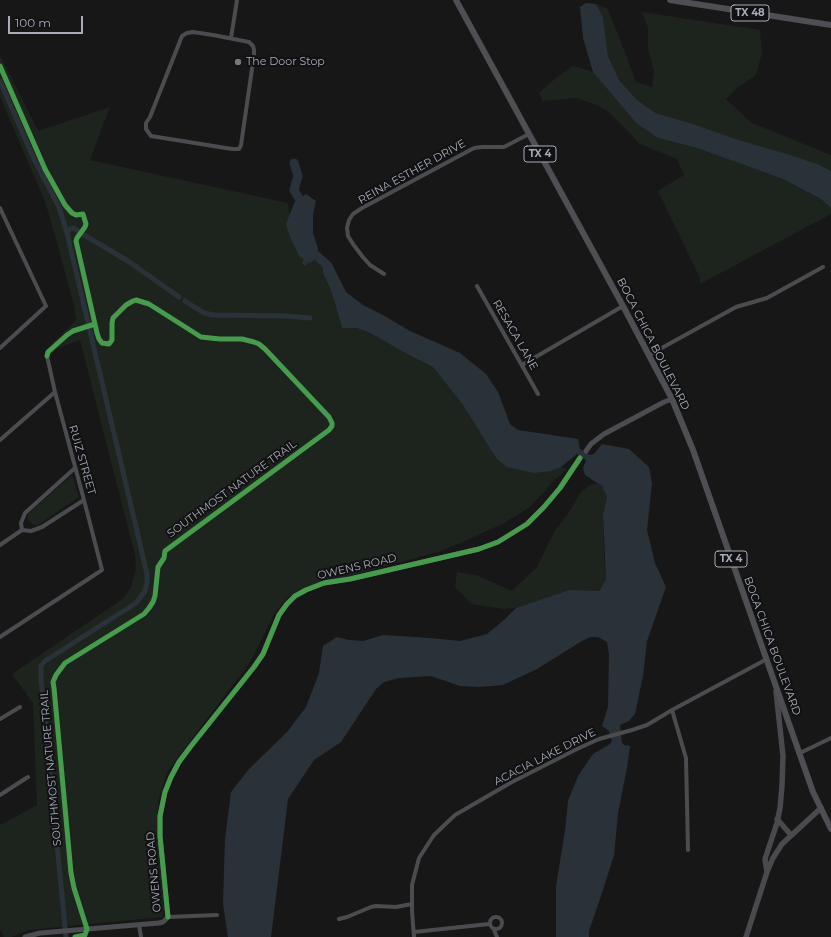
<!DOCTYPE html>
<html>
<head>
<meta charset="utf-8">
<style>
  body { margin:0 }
  #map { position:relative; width:831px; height:937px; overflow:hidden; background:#171717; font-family:Montserrat,sans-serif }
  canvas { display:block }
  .scale { position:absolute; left:8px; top:16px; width:75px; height:18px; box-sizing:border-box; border:2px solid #a8adb8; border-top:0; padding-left:5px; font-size:12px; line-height:14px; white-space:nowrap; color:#a8adb8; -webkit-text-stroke:3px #111113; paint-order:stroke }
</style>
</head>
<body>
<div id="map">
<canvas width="831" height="937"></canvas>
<div class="scale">100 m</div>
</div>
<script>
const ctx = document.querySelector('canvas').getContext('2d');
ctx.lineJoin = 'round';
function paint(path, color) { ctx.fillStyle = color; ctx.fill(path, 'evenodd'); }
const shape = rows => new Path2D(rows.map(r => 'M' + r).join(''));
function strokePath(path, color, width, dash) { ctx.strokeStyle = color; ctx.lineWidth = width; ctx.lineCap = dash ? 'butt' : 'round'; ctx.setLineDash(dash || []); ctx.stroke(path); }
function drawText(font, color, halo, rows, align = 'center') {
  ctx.font = font + ' Montserrat,sans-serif'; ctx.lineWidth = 4; ctx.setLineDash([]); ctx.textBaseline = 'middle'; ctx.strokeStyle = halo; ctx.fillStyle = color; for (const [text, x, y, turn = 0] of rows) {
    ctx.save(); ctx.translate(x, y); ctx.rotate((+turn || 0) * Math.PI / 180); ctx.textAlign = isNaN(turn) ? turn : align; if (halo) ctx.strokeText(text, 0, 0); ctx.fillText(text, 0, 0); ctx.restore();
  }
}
const green = shape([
  [596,4,607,8,616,29,636,82,652,87,654,72,648,48,648,28,642,12,760,30,762,53,756,75,736,89,726,99,752,123,831,155,831,171,820,165,739,140,693,124,657,113,637,100,619,80,608,56,603,17],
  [0,55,38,131,110,107,90,160,288,203,290,220,310,262,315,259,323,267,323,273,330,288,335,303,342,328,357,328,372,334,407,354,433,367,463,405,496,458,551,471,561,467,567,469,554,481,530,507,504,523,465,541,441,551,299,590,287,598,273,616,259,645,248,665,188,744,167,773,158,802,157,835,164,911,162,917,29,930,11,937,4,937,0,929,0,825,37,805,33,703,12,674,124,598,131,587,136,568,135,555,80,340,56,349,50,356,45,351,76,320,74,305,50,218,44,199,0,97],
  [573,66,593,72,636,123,658,138,697,148,783,179,821,199,831,208,831,214,700,284,700,278,658,191,684,175,677,159,640,144,610,113,599,106,577,98,542,101,539,93,556,78],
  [72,475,79,497,38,525,34,525,31,523,28,520,28,516,29,513],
  [597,483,602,486,607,497,603,514,604,554,606,579,599,591,569,590,516,608,504,609,471,604,455,587,457,572,476,575,512,591,537,567,554,532,569,512,581,492,590,485]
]);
const water = shape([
  [586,3,596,4,603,17,608,56,619,80,637,100,656,113,693,124,739,140,790,155,820,165,831,171,831,208,821,199,783,179,697,148,658,138,636,123,593,72,583,38,580,7],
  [306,194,316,201,313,214,313,233,318,248,315,259,310,263,299,256,290,237,286,224,295,201],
  [331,262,346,292,363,305,383,315,410,331,460,353,486,374,498,392,510,424,518,430,578,439,579,445,580,449,590,455,594,454,602,444,629,449,649,467,652,483,647,530,655,563,666,587,647,641,643,676,635,714,629,721,620,725,622,743,624,745,630,746,627,768,618,813,614,855,602,893,589,931,589,937,556,937,556,886,565,831,568,801,578,776,593,754,610,744,612,741,609,731,602,726,608,707,609,655,607,642,598,637,590,637,582,641,537,669,503,685,479,687,460,686,431,676,399,678,384,682,376,689,341,742,314,760,288,799,271,937,228,937,223,904,225,839,231,792,249,769,287,732,306,707,319,673,323,646,337,637,349,640,363,641,383,635,430,638,460,641,487,634,505,619,516,608,569,590,599,591,606,579,603,514,607,497,602,486,585,475,583,468,586,460,577,454,561,467,551,471,534,473,507,467,496,458,463,405,433,367,407,354,372,334,357,328,342,328,335,303,330,288,323,273,323,267]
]);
const canal = shape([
  [0,81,34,159,59,207,67,233,147,574,147,583,145,591,136,603,45,661,41,666,41,678,66,937],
  [67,233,70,229,74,228,78,231],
  [84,235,128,261,179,297],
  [305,263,306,260],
  [185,301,204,313,214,315,286,316,310,318]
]);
const river = shape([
  [294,163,298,176,294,190,303,205,302,208],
  [306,249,316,255,327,265,332,276]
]);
const minor = shape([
  [193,32,213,35,249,42,253,46,254,50,254,55,241,145,239,149,232,149,151,136,146,129,146,123,150,117,182,36,187,33,193,32],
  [231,38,237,0],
  [0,208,46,306,0,348],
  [384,274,370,265,362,256,353,244,348,236,347,228,349,220,353,214,362,208,474,148,482,147,504,147,529,134],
  [477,286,538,394],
  [649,355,736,307,767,298,823,267],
  [522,365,623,306],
  [0,440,55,392],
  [22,530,21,523,25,513,75,468],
  [0,545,22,530,31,531,42,527,84,500],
  [0,637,102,570,84,500,55,392,47,356],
  [672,710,686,758,688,850],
  [0,719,20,707],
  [800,753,831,738],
  [0,795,28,777],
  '490 923a6 6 0 1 1 12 0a6 6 0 1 1-12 0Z',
  [168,917,217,915],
  [339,919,347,917,371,907,376,906,396,907,412,904],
  [139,925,141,937],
  [494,930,497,937],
  [414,932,489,924],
  [414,937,412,911,412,885,419,858,434,835,455,815,512,782,577,749,599,739,632,730,647,725,672,710,767,659]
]);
const tertiary = shape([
  [586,451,591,444,604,434,664,402,672,399],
  [25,937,40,933,52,932,159,923,163,922,168,917,160,836,160,816,165,792,171,777,179,762,191,746,254,667,263,654,279,615,287,604,295,596,306,590,324,583,350,579,479,549,498,542,527,524,544,507,560,488,580,458]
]);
const secondary = shape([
  [777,819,791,835],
  [767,872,765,859,777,823,780,808,782,786,783,756,776,691],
  [746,937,767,872,773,858,782,844,821,808]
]);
const primary = shape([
  [456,0,623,306,672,399,693,450,813,792,831,829],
  [670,0,831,25]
]);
const cycleway = shape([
  [0,66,45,169,65,205,72,213,76,215,83,214,86,224,85,227,77,238,76,241,97,333,99,339,102,343,109,344,112,340,112,323,113,318,126,305,133,301,136,300,149,304,201,337,220,339,242,339,254,342,259,344,265,349,329,417,332,423,332,426,329,430,165,551,164,558,158,567,155,596,153,602,149,608,144,614,65,663,56,675,53,682,54,688,71,873,74,888,87,929,85,935,75,937],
  [47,356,48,352,67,335,73,331,95,324],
  [168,917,160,836,160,816,165,792,171,777,179,762,191,746,254,667,263,654,279,615,287,604,295,596,306,590,324,583,350,579,479,549,498,542,527,524,544,507,560,488,580,458]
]);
const markers = [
  [238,62,4,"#757880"]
];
const shields = [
  [750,13,38],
  [540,154,32],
  [731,559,32]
];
const shieldNames = [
  ["TX 48",750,13],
  ["TX 4",540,154],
  ["TX 4",731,559]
];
const poiNames = [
  ["The Door Stop",246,62]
];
const streetNames = [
  ["REINA ESTHER DRIVE",412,172,-29],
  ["RESACA LANE",515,335,60],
  ["BOCA CHICA BOULEVARD",653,344,63],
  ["RUIZ STREET",82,460,74],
  ["SOUTHMOST NATURE TRAIL",232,489,-36],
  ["OWENS ROAD",357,567,-13],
  ["BOCA CHICA BOULEVARD",772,646,70],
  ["ACACIA LAKE DRIVE",545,757,-27],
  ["SOUTHMOST NATURE TRAIL",51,768,-95],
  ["OWENS ROAD",154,872,-95]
];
paint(green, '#1d241e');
paint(water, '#2a3239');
strokePath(canal, '#2a3239', 5);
strokePath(river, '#2a3239', 9);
strokePath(minor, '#4b4c50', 4);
strokePath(tertiary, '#4b4c50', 5);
strokePath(secondary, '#4a4a4e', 5.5);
strokePath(primary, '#4d4f52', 6);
strokePath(cycleway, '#469c4c', 5);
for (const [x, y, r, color] of markers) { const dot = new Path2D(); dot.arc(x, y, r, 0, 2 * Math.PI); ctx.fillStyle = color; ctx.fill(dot); strokePath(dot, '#111113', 1.5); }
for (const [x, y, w] of shields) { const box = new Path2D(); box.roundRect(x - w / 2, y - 8, w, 16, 3); ctx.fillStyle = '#111113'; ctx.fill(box); strokePath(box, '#a8adb8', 1); }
drawText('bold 10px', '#a8adb8', null, shieldNames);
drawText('11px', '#a8adb8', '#111113', poiNames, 'left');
drawText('11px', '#a8adb8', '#111113', streetNames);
</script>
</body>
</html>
